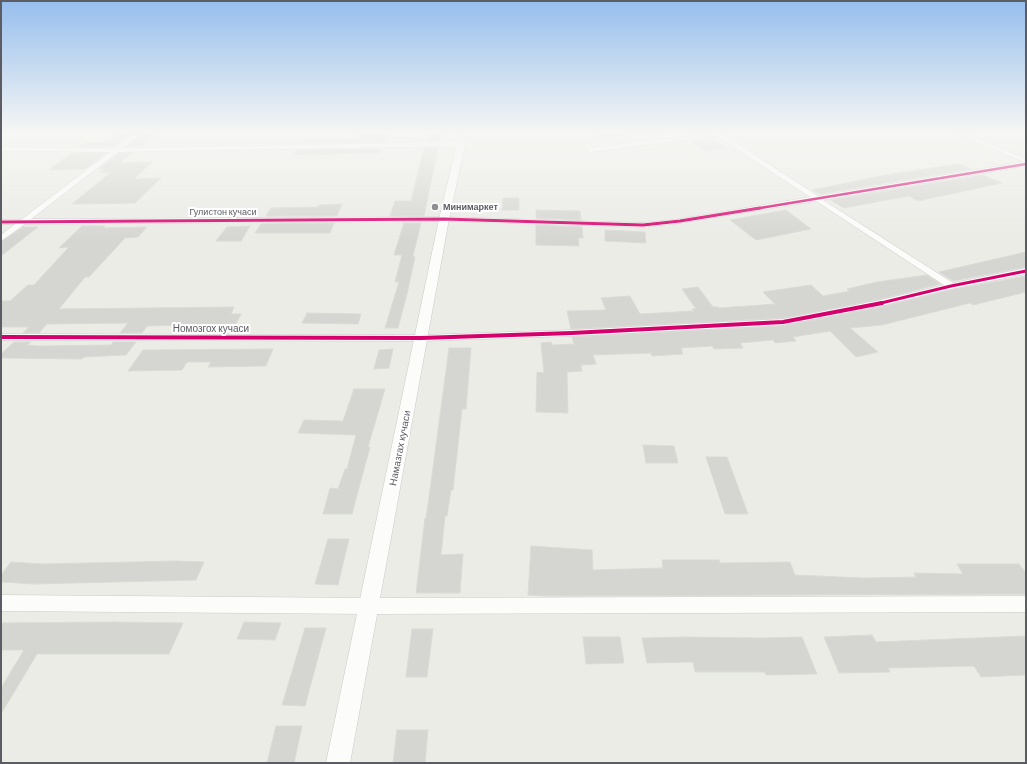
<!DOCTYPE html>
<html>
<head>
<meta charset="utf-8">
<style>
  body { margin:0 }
  #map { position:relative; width:1027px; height:764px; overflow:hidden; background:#ebece6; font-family:Barlow,sans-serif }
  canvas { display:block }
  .frame { position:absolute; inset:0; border:2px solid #5c5d64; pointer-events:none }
</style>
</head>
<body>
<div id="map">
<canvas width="1027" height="764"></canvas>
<div class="frame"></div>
</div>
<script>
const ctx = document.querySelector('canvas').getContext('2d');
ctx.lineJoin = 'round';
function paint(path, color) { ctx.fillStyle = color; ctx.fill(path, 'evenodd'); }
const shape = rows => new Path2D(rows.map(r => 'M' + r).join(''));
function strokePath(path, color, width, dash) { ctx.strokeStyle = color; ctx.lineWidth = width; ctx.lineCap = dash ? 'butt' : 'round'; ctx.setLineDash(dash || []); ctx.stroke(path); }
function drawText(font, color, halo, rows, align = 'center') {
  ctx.font = font + ' Barlow,sans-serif'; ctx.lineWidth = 4; ctx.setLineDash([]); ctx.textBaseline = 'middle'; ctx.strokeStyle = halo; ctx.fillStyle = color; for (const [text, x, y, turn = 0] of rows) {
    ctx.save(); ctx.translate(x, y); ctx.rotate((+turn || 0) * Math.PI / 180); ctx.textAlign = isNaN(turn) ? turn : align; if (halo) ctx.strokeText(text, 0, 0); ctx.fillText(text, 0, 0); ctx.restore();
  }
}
const education = shape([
  [596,133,660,133,599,138]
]);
const building = shape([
  [119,133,132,133,114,146,80,146,86,142,103,142,119,133],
  [142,133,157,133,152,137,155,137,142,146,127,146,142,133],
  [360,133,388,133,385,142,303,143,306,139,358,139,360,133],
  [429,133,441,133,439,141,427,141,429,133],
  [711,138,727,148,706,151,691,141,711,138],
  [424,148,438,148,424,216,390,216,395,201,411,201,424,148],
  [382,149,380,153,294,155,297,150,382,149],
  [71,153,106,153,85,169,49,170,71,153],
  [119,153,132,153,119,163,152,162,134,179,161,178,135,203,72,204,110,173,100,172,104,169,99,169,119,153],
  [959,164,971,169,820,194,812,190,885,175,959,164],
  [983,175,1002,183,918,201,909,196,844,208,830,200,983,175],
  [503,198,519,198,519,210,502,210,503,198],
  [342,204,337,216,266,216,271,208,318,207,319,205,342,204],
  [536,210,580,211,581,220,536,218,536,210],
  [786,210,811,229,756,240,730,220,786,210],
  [334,223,330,233,255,233,261,224,334,223],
  [404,223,421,223,413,256,415,257,407,294,398,328,385,328,399,282,395,282,402,255,394,255,404,223],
  [536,225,582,227,583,238,578,238,579,246,536,245,536,225],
  [82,226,105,226,103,228,147,227,138,237,125,238,89,277,85,277,59,309,234,307,231,314,241,314,236,324,147,326,142,333,120,333,128,323,47,324,39,333,23,333,29,327,1,327,1,301,10,301,28,285,34,285,69,247,59,248,82,226],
  [250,226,241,241,216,241,227,227,250,226],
  [23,227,38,227,1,256,1,242,23,227],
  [605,230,645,232,646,243,605,241,605,230],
  [1026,252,1026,267,953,281,939,272,1026,252],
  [927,275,940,284,881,299,783,318,571,329,567,311,606,310,601,298,630,296,640,314,694,311,692,309,696,309,682,289,698,287,713,307,718,307,719,308,775,304,763,292,811,285,823,296,850,291,847,289,877,282,927,275],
  [1026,276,1026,292,973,305,970,303,882,325,850,328,878,352,856,357,830,331,793,337,796,341,775,343,773,340,740,343,743,348,714,349,712,346,681,348,683,354,652,356,651,353,593,355,596,364,581,365,582,371,567,372,568,413,536,412,537,372,544,373,541,343,551,342,552,345,574,344,572,337,783,326,881,307,951,290,1026,276],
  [307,313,361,314,358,324,302,323,307,313],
  [14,342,31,342,27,345,38,346,111,345,113,342,136,342,126,355,84,357,82,359,1,358,1,354,14,342],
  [449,348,471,348,466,409,462,409,453,490,451,490,447,516,445,516,441,555,463,554,460,593,416,593,425,518,426,518,430,490,449,348],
  [273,349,266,366,208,367,211,362,187,362,182,370,128,371,143,350,273,349],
  [393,349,389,368,374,369,379,350,393,349],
  [354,389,385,389,368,447,370,447,352,514,323,514,330,488,338,489,345,469,347,469,356,435,298,433,304,420,343,421,354,389],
  [643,445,674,446,678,463,646,463,643,445],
  [706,457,727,457,748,514,725,514,706,457],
  [328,539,349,539,338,585,315,584,328,539],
  [531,546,592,550,593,570,663,568,662,560,719,560,720,563,790,562,795,575,864,578,916,577,914,573,963,574,957,564,1019,564,1026,573,1026,594,546,596,528,595,531,546],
  [176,561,204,562,196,580,34,584,1,582,1,575,11,562,43,564,176,561],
  [113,622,183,623,169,654,37,654,1,714,1,688,24,650,1,650,1,623,113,622],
  [244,622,281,623,275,640,237,639,244,622],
  [305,628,326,628,305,706,282,705,305,628],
  [412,629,433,629,427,677,406,677,412,629],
  [872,635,876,642,1026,636,1026,675,981,677,974,666,888,668,890,672,839,673,824,637,872,635],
  [583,637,620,637,624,663,586,664,583,637],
  [683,637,760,638,802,637,817,674,766,675,765,672,695,672,693,662,647,663,642,638,683,637],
  [276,726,302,726,294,763,267,763,276,726],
  [397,730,428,730,425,763,393,763,397,730]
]);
const minor = shape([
  [134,133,141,133,123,148,461,142,464,144,461,146,118,152,31,219,444,217,643,223,680,219,810,197,717,136,590,152,587,150,590,148,711,133,728,133,724,135,818,196,1024,162,956,133,964,133,1026,159,1026,166,823,200,953,283,1026,268,1026,274,951,289,881,306,783,325,572,336,421,341,1,340,1,334,421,335,572,330,783,319,881,300,944,285,816,201,680,223,643,227,444,221,25,224,1,241,1,235,15,224,1,224,1,220,21,220,110,152,1,151,1,147,115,148,134,133],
  [1,595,369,598,1026,596,1026,612,369,614,1,611,1,595]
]);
const tertiary = shape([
  [457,133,465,133,465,144,449,219,350,763,326,763,439,219,457,144,457,133]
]);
const cyclewayFar2 = shape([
  [754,209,1026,164]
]);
const cyclewayFar1 = shape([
  [1,222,444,219,643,225,680,221,760,208],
  [877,304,951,286,1026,271]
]);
const cycleway = shape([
  [1,337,421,338,572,333,783,322,882,303]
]);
const markers = [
  [435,207,4,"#8e8f92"]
];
const farPoinames = [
  ["Минимаркет",443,207]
];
const farStreetnames = [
  ["Гулистон кучаси",223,212]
];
const streetNames = [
  ["Номозгох кучаси",211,329],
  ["Намазгах кучаси",400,448,-79]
];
paint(education, '#dbdcd4');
paint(building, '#d5d5d1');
strokePath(building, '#dadbd6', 1);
strokePath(minor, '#c9c9c8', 1);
strokePath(tertiary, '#c9c9c8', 1);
paint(minor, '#fcfcfb');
paint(tertiary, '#fcfcfb');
strokePath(cyclewayFar2, '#d6006c', 2.5);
strokePath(cyclewayFar1, '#d6006c', 3);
strokePath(cycleway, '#d6006c', 4);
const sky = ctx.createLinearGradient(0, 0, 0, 240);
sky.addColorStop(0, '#96beed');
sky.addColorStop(0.55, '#f6f6f4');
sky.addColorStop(1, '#f6f6f400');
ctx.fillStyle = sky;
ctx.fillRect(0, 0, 1027, 240);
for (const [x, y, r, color] of markers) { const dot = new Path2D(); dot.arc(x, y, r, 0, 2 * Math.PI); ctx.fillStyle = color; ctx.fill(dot); strokePath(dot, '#fff', 1.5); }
drawText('bold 9px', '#5c5d64', '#fff', farPoinames, 'left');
drawText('9px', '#5c5d64', '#fff', farStreetnames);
drawText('10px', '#5c5d64', '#fff', streetNames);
</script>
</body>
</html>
